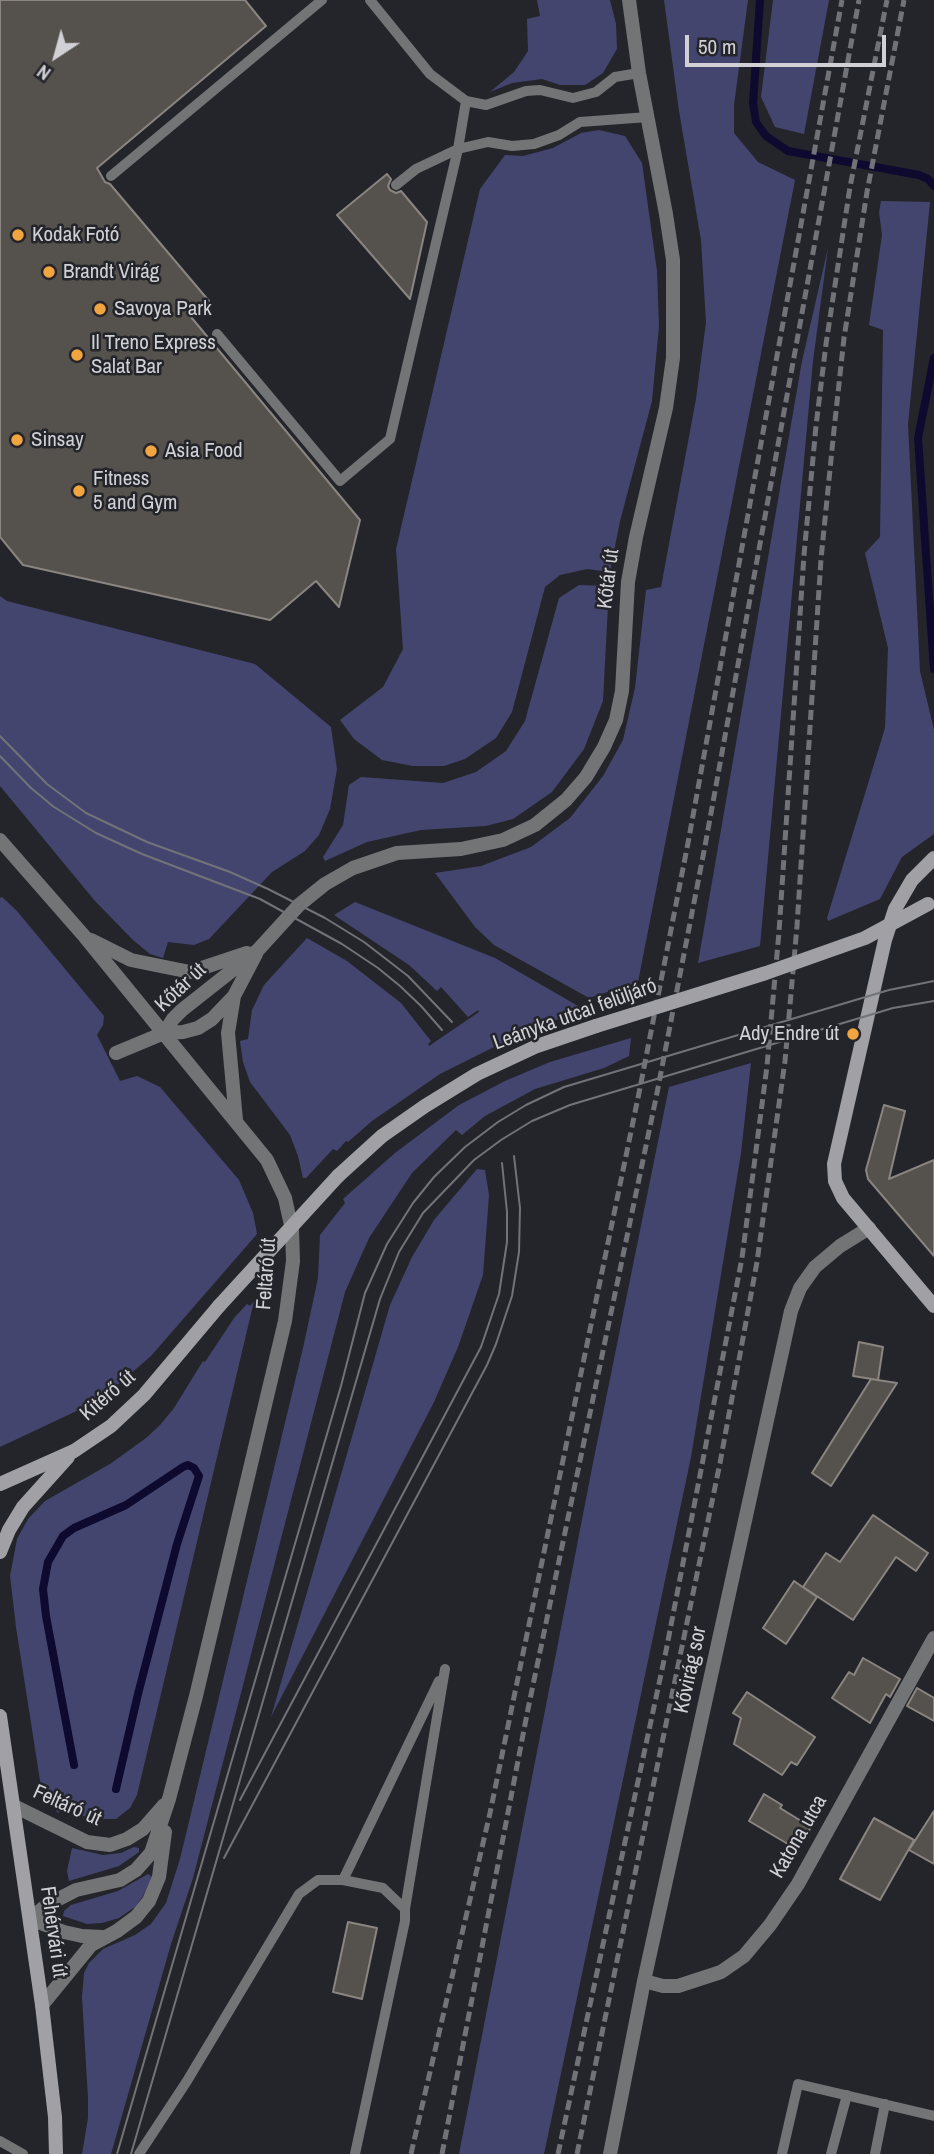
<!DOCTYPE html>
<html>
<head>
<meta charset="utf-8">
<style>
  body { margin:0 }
  #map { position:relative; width:934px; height:2154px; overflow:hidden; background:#24252a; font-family:"Archivo Narrow",sans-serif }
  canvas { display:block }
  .north { position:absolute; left:21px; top:21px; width:70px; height:70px; -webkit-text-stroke:5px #24252a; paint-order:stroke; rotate:216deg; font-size:19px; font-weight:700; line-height:28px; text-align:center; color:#d1d1d5 }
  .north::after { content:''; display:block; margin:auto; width:24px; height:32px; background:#d1d1d5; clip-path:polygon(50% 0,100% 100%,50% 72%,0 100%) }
  .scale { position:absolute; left:685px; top:35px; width:201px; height:32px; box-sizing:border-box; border:4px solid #d1d1d5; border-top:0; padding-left:9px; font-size:21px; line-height:24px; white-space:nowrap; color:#d1d1d5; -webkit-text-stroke:5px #24252a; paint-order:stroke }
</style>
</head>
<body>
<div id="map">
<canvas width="934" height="2154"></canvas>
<div class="north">N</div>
<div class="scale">50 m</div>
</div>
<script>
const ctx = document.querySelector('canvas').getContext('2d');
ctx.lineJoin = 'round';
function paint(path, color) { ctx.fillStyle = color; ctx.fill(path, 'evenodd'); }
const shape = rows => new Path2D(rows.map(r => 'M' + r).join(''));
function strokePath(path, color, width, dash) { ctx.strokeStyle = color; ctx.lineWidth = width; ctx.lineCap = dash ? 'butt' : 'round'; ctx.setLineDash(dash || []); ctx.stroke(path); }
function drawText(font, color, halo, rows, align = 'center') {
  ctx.font = font + ' "Archivo Narrow",sans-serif'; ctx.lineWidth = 5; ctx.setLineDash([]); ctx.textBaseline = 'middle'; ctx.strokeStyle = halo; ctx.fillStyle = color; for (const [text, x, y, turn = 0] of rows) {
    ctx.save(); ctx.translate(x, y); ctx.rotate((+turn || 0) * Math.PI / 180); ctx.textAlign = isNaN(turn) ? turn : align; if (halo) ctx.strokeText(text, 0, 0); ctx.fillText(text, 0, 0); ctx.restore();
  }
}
const green = shape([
  [537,0,610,0,616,24,617,49,603,73,585,85,560,85,542,79,512,83,490,92,514,72,528,51,527,19,540,16],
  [664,0,748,0,734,105,734,133,758,162,795,180,638,982,589,998,494,945,475,927,435,873,481,866,531,847,570,818,603,776,623,740,635,688,646,590,661,587,696,399,706,322,701,240,679,111],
  [773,0,829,0,804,134,775,127,761,97],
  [599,130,625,136,642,163,657,271,659,326,652,401,620,521,610,572,587,569,560,575,545,587,512,712,496,738,465,759,444,766,413,766,382,760,354,739,340,720,383,687,403,649,396,549,480,189,505,155,523,156,553,148,581,133],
  [881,201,930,202,908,424,920,671,934,730,934,834,902,857,880,899,828,921,827,918,885,728,888,648,865,553,880,537,883,330,869,325,882,235,879,212],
  [828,248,813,361,760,946,698,963,802,361],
  [579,585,609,586,603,701,584,749,552,792,513,819,486,826,421,830,367,842,325,861,323,857,343,825,349,785,361,777,443,783,476,772,506,751,525,721,559,598],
  [0,596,7,601,255,664,331,727,337,769,330,809,319,835,305,851,272,872,209,939,194,945,168,942,163,958,150,954,133,940,95,901,0,786],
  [2,897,17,911,104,1016,103,1025,97,1035,120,1081,137,1076,160,1087,239,1180,253,1213,257,1234,151,1356,100,1400,0,1447,0,898],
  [355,902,495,958,585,1010,532,1028,440,1074,372,1121,348,1142,346,1141,337,1151,333,1149,306,1178,303,1178,298,1156,290,1135,250,1082,243,1062,240,1041,248,1039,252,1010,264,985,307,938,347,961,401,1003,431,1041,428,1044,429,1046,479,1012,478,1010,468,1017,441,987,437,991,409,965,334,915],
  [631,1038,629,1056,604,1068,535,1089,485,1116,462,1135,456,1130,412,1173,369,1238,345,1292,193,1878,171,1944,111,2154,82,2154,88,2118,88,2098,82,1997,84,1973,89,1963,103,1949,135,1935,151,1924,166,1903,180,1859,303,1348,318,1278,320,1235,345,1203,343,1199,395,1153,459,1105,505,1081,550,1062],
  [751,1063,741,1153,691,1457,544,2154,459,2154,592,1468,669,1087],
  [477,1169,485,1170,489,1195,483,1275,458,1347,434,1402,271,1717,390,1305,412,1257,434,1220],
  [254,1301,137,1795,130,1808,116,1819,89,1819,66,1806,58,1813,50,1803,41,1787,16,1627,10,1576,17,1539,28,1519,45,1501,110,1464,146,1438,160,1425,174,1408,203,1361,205,1362,234,1318,247,1304,250,1306],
  [134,1847,139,1848,139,1852,119,1866,69,1881,67,1871,72,1848,103,1855,121,1853],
  [148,1874,151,1876,150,1881,143,1896,135,1907,119,1918,102,1923,87,1924,63,1916,64,1911,71,1905,118,1891]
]);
const stream = shape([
  [760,0,753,103,756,122,766,136,788,151,919,175,928,179,934,186],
  [934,358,918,438,934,669],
  [74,1765,46,1616,43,1589,48,1562,63,1536,74,1528,126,1505,183,1467,188,1465,194,1468,199,1476,177,1544,138,1694,116,1789]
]);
const building = shape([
  [0,0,245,0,266,26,97,168,105,182,110,184,209,301,191,317,360,520,339,607,316,581,270,620,23,565,0,537,0,0],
  [387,174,391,179,388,186,390,190,396,193,401,191,427,222,410,299,337,215,387,174],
  [884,1105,905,1111,889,1179,934,1160,934,1256,868,1179,866,1170,884,1105],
  [859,1342,883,1347,878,1380,853,1376,859,1342],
  [871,1379,897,1383,831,1486,812,1473,871,1379],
  [873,1515,928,1553,916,1571,896,1557,853,1620,803,1587,826,1553,840,1562,873,1515],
  [794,1581,817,1597,786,1644,763,1628,794,1581],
  [863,1658,900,1679,890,1697,886,1694,870,1723,832,1698,849,1672,854,1675,863,1658],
  [917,1688,934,1698,934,1721,907,1706,917,1688],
  [747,1692,815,1737,797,1765,791,1762,782,1775,734,1744,741,1718,733,1713,747,1692],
  [764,1794,782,1805,780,1808,811,1827,798,1850,749,1821,764,1794],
  [934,1811,934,1864,909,1850,934,1811],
  [874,1818,914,1840,880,1900,840,1879,874,1818],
  [348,1922,377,1928,362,1999,333,1992,348,1922]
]);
const lane = shape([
  [466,101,486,105,526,91,540,90,573,98,596,92,615,77,639,73],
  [111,176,322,0],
  [396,185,416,169,458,149,488,142,512,146,534,144,559,135,580,122,648,117],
  [217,334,340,481,390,439,458,149,466,101,430,74,370,0],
  [343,1880,439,1681],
  [405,1909,445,1669],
  [0,2141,23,2154],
  [139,2154,187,2081,299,1894,318,1880,343,1880,383,1888,405,1909,405,1921,355,2154],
  [782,2154,798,2084,934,2116],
  [831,2154,847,2095],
  [875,2154,885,2104]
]);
const street = shape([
  [0,840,85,937,267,1160,285,1198,292,1230,293,1261,285,1321,196,1696,169,1799,151,1853,136,1870,120,1880,76,1890,47,1905,30,1919,64,1932,82,1936,102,1937],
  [91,940,131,960,190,972,247,953],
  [234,996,228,1033,236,1120],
  [164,1033,173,1019,182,1010,258,950,299,905,325,884,353,868,397,853,461,849,503,840,535,825,566,800,586,777,604,747,616,720,622,691,628,582,636,537,666,408,673,358,673,260,666,214,639,73,629,0],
  [116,1053,164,1033,183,1032,198,1028,212,1019,234,996,256,954],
  [14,1806,87,1842,110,1845,127,1839,143,1829,164,1805],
  [644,1981,663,1986,678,1986,721,1972,744,1956,770,1925,798,1884,934,1638],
  [42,2005,91,1945,117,1931,136,1917,149,1901,159,1877,165,1832],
  [610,2154,644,1981,791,1311,800,1288,815,1267,840,1246,869,1228]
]);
const secondary = shape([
  [934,858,912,880,895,909,885,940,834,1164,835,1181,843,1198,934,1306],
  [338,1176,382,1136,425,1106,477,1074,537,1046,596,1026],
  [0,1484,74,1451,111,1426,144,1395,219,1306],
  [0,1552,9,1530,23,1507,68,1457],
  [0,1716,42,2005,55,2117,56,2154]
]);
const tram = shape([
  [0,736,47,784,86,813,147,842,230,872,268,889,325,918,364,942,408,976,452,1022],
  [0,756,31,788,54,807,96,833,142,854,260,899,342,944,378,968,400,986,421,1006,442,1030],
  [240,1800,481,1347,499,1294,507,1242,507,1212,502,1163],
  [224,1858,487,1365,496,1344,512,1296,519,1252,520,1208,514,1156],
  [117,2154,341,1386,365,1293,387,1244,413,1203,434,1177,465,1147,498,1122,526,1105,564,1087,889,990,934,981],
  [131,2154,380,1299,399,1252,423,1213,474,1160,501,1140,532,1121,570,1105,893,1008,934,1001]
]);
const rail = shape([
  [411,2154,490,1813,639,1093,688,843,842,0],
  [442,2154,528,1709,656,1098,705,846,859,0],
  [558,2154,666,1651,742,1258,767,1066,779,932,804,555,816,426,826,344,850,187,887,0],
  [577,2154,720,1463,757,1262,785,1061,797,926,821,559,834,430,844,338,867,192,904,0]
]);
const secondaryBridge = shape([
  [596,1026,766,973,865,938,928,904],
  [219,1306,338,1176]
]);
const markers = [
  [18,235,7,"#f1a540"],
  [49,272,7,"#f1a540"],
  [100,309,7,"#f1a540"],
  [77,355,7,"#f1a540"],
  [17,440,7,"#f1a540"],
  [151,451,7,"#f1a540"],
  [79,491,7,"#f1a540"],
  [853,1034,7,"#f1a540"]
];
const poiNames = [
  ["Kodak Fotó",32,235],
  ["Brandt Virág",63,272],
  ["Savoya Park",114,309],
  ["Il Treno Express",91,343],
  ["Salat Bar",91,367],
  ["Sinsay",31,440],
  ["Asia Food",165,451],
  ["Fitness",93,479],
  ["5 and Gym",93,503],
  ["Ady Endre út",839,1034,"right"]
];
const streetNames = [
  ["Kőtár út",609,579,-83],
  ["Kőtár út",181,988,-43],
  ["Leányka utcai felüljáró",575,1015,-20],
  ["Feltáró út",267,1274,-86],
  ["Kitérő út",108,1396,-41],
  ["Kővirág sor",691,1670,-78],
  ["Feltáró út",67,1806,24],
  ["Katona utca",799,1837,-60],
  ["Fehérvári út",53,1932,82]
];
paint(green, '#43456f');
strokePath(stream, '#0d092f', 8);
paint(building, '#55514c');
strokePath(building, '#8a8580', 2);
strokePath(lane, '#737476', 10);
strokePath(street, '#737476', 14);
strokePath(secondary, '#a0a0a5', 14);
strokePath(tram, '#727378', 2);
strokePath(rail, '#727378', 5, [10, 5]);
strokePath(secondaryBridge, '#a0a0a5', 14);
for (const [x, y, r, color] of markers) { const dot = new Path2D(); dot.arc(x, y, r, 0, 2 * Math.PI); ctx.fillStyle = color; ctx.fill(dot); strokePath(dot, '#24252a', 2.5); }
drawText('21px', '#d1d1d5', '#24252a', poiNames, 'left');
drawText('21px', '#d1d1d5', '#24252a', streetNames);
</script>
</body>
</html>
